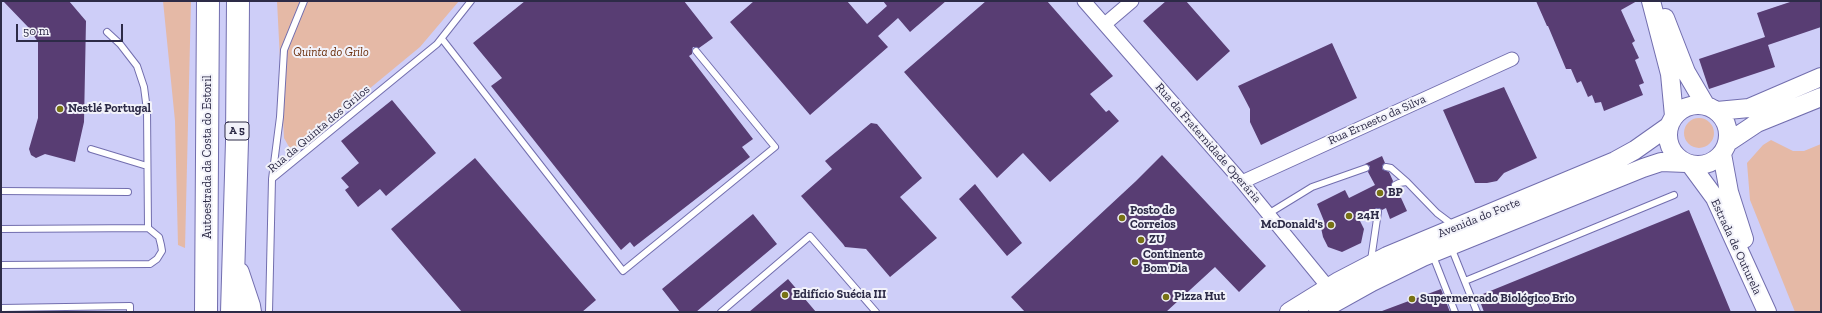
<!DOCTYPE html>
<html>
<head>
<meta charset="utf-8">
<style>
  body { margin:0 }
  #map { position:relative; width:1822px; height:313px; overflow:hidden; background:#cecef8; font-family:"Zilla Slab",serif }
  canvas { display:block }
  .frame { position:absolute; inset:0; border:2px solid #2d2b47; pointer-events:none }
  .scale { position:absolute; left:16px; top:24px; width:107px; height:18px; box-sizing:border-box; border:2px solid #2d2b47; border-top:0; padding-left:5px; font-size:12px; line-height:14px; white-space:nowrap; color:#2d2b47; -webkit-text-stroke:3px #f2f2fa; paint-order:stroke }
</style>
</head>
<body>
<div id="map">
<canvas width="1822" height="313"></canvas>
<div class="frame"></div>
<div class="scale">50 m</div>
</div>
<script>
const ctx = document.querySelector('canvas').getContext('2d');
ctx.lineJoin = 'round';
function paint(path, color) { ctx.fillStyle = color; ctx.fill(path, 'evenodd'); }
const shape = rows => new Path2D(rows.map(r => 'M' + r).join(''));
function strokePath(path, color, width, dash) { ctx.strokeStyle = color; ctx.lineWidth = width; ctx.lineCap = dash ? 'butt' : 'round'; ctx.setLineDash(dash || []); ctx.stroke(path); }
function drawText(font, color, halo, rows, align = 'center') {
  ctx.font = font + ' "Zilla Slab",serif'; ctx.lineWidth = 4; ctx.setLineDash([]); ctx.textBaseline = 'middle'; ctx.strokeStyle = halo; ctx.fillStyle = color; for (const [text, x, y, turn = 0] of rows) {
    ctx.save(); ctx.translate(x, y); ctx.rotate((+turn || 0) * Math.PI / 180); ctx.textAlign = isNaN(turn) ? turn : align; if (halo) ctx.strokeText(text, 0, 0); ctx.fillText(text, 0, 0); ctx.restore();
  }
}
const green = shape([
  [163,1,191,1,185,248,178,245,175,121],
  [277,1,459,1,420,47,300,146,294,148,289,147,284,138],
  '1684 133a15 15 0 1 1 30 0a15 15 0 1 1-30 0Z',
  [1771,140,1793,151,1804,151,1821,144,1821,312,1795,312,1750,200,1747,163,1763,145]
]);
const building = shape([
  [3,1,69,1,86,21,84,122,75,162,45,154,36,158,31,155,29,149,38,118,38,42,29,28],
  [525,1,684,1,713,38,699,48,693,47,692,50,692,54,689,56,753,139,742,147,750,157,634,247,630,242,621,250,491,86,502,78,473,43],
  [754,1,847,1,867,24,887,6,883,1,946,1,910,32,898,18,878,36,888,47,810,115,730,22],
  [986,1,1047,1,1113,76,1090,94,1106,112,1109,110,1119,121,1050,182,1023,153,997,178,904,72],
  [1166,1,1186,1,1230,51,1197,81,1143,21],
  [1536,1,1637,1,1621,10,1635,41,1632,43,1639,58,1635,60,1644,83,1639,85,1643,95,1604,111,1601,102,1595,103,1592,95,1588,97,1581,81,1577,83,1571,69,1566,69,1548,26,1547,26],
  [1793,1,1821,1,1821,27,1768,45,1775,67,1709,89,1699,59,1765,37,1757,13],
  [1332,43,1357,98,1261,145,1250,122,1250,109,1238,86],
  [1504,87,1537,158,1504,173,1497,181,1487,183,1475,183,1443,110],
  [392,100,436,153,386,196,380,189,358,207,345,190,349,187,341,178,359,163,341,141],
  [871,123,877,124,922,178,900,197,937,238,890,277,866,249,845,247,843,244,801,196,832,169,825,161],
  [1162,155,1266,266,1239,292,1215,267,1166,312,1025,312,1011,297,1136,181],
  [1382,156,1385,163,1382,166,1382,169,1389,172,1393,181,1391,187,1393,189,1397,189,1407,211,1390,219,1386,208,1382,210,1379,208,1376,208,1373,214,1360,221,1364,229,1361,243,1342,252,1328,247,1323,237,1320,223,1324,221,1317,204,1345,190,1349,198,1375,185,1368,172,1370,166,1365,164],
  [475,158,596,300,582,312,462,312,391,229],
  [975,184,1022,243,1007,256,959,199],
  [1689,210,1731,312,1484,312,1478,296],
  [753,214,777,244,696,312,680,312,662,289],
  [788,279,816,312,749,312],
  [1441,289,1450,312,1382,312,1382,311]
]);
const lane = shape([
  [442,39,623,271,775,147,696,51],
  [91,149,147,166],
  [1386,167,1391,168,1407,182],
  [272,179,280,117,284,50,304,1],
  [1395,185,1399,183,1407,182,1437,213,1453,225],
  [1,191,128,192],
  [1268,214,1312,187,1366,168],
  [1,229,148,228,147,110,144,87,137,66,120,44,107,32],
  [1451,247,1477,312],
  [1433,256,1455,312],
  [1371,260,1378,212],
  [1,265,150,264,157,259,162,251,161,245,159,237,148,228],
  [1465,281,1674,195],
  [1,308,130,306,130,312],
  [269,312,272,179,437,44,471,1],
  [721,312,810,236,876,312]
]);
const street = shape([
  [1084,1,1242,182,1328,287],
  [1105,24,1132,1],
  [1242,182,1512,59]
]);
const secondary = shape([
  [1651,1,1670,74,1674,116],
  [1665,18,1686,72,1706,106],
  '1668 135a30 30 0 1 1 60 0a30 30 0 1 1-60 0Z',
  [1717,111,1749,108,1821,77],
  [1727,143,1757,123,1821,97],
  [1722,154,1729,192,1744,239],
  [1690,164,1715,198,1767,312],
  [1289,312,1339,281,1387,256,1615,161,1635,150,1669,126],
  [1318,312,1372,282,1423,257,1643,168,1661,162,1686,163]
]);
const highway = shape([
  [238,273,249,306,250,312],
  [206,312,208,1],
  [232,312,237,141,238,1]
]);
const markers = [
  [60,109,4,"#787215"],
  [1380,193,4,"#787215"],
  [1349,216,4,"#787215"],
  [1122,218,4,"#787215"],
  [1331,225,4,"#787215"],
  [1141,240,4,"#787215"],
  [1135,262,4,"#787215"],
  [785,295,4,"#787215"],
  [1166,297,4,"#787215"],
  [1412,299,4,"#787215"]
];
const shields = [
  [237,131,24]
];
const shieldNames = [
  ["A 5",237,131]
];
const parkNames = [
  ["Quinta do Grilo",331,53]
];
const poiNames = [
  ["Nestlé Portugal",68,109],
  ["BP",1388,193],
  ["Posto de",1130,211],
  ["Correios",1130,225],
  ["24H",1357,216],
  ["McDonald's",1323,225,"right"],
  ["ZU",1149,240],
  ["Continente",1143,255],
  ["Bom Dia",1143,269],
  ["Edifício Suécia III",793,295],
  ["Pizza Hut",1174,297],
  ["Supermercado Biológico Brio",1420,299]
];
const streetNames = [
  ["Rua Ernesto da Silva",1377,120,-24],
  ["Rua da Quinta dos Grilos",319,129,-40],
  ["Rua da Fraternidade Operária",1208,143,49],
  ["Autoestrada da Costa do Estoril",208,157,-90],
  ["Avenida do Forte",1479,218,-22],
  ["Estrada de Outurela",1736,247,65]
];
paint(green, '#e5b9a6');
paint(building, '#583d73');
strokePath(lane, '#726eae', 8);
strokePath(street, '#726eae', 15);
strokePath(secondary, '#726eae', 20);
strokePath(highway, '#726eae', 24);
strokePath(lane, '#fff', 6);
strokePath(street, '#fff', 13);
strokePath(secondary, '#fff', 18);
strokePath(highway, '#fff', 22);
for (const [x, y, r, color] of markers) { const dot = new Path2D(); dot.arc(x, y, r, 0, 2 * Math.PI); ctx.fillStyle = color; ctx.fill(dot); strokePath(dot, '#f2f2fa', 1.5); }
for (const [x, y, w] of shields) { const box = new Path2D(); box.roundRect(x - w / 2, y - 9, w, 18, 3); ctx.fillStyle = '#f2f2fa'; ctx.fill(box); strokePath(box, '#2d2b47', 1); }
drawText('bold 11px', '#2d2b47', null, shieldNames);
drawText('italic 12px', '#692c09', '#f2f2fa', parkNames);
drawText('bold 12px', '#2d2b47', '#f2f2fa', poiNames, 'left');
drawText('12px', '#2d2b47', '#f2f2fa', streetNames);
</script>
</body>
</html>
